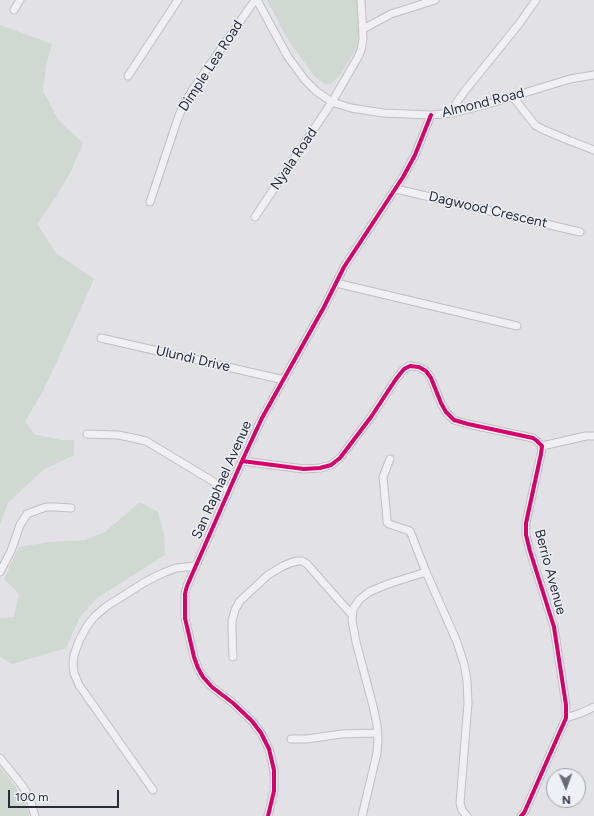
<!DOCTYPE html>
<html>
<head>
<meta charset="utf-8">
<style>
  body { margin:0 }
  #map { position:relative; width:594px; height:816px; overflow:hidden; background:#e1e1e6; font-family:Figtree,sans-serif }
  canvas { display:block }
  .north { position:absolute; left:546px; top:768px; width:40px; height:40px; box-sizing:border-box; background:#eef0f5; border:1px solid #9fa1ac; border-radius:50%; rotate:178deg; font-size:11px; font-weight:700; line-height:16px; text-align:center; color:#282b3e }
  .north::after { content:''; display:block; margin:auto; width:14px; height:18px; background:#696b79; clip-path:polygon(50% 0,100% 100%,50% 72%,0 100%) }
  .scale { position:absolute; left:8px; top:790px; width:111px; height:18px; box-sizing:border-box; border:2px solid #282b3e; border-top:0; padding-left:5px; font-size:12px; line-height:14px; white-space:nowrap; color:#282b3e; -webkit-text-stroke:3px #eef0f5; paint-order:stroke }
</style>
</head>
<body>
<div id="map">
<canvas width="594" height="816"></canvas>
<div class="north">N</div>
<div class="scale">100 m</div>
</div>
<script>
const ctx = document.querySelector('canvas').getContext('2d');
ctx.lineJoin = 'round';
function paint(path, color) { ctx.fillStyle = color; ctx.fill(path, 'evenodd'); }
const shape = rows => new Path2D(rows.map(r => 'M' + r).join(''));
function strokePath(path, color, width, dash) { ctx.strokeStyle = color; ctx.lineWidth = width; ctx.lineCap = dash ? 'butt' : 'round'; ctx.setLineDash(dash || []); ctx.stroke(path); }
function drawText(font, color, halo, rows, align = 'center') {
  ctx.font = font + ' Figtree,sans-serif'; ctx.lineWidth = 3; ctx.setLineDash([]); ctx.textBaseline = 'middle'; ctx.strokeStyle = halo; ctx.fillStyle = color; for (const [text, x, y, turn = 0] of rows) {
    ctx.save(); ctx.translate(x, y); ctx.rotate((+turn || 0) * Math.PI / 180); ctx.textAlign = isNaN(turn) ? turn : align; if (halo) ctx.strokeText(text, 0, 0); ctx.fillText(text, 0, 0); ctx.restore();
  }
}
const green = shape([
  [267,0,358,0,359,29,357,46,341,74,332,83,326,85,314,76,287,38],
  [0,25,52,44,46,65,43,91,59,121,83,143,72,169,56,197,37,224,56,253,94,279,58,359,41,395,25,421,34,434,60,440,74,440,74,455,43,470,8,503,0,524],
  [140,502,158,512,164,535,165,555,97,598,80,617,66,648,12,664,0,657,0,618,14,617,19,594,4,579,19,547,49,542,85,540,105,532],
  [0,767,25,800,29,816,0,816]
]);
const street = shape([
  [257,0,288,57,305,80,316,91,332,102,351,108,383,113,431,115,452,113,488,104,570,79,594,75],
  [14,10,20,0],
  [363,29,391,14,435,0],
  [128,76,178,0],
  [513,97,535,125,542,129,568,140,594,150],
  [452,113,457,102,464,92,519,24,536,0],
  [396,189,580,232],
  [150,202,178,118,184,104,193,89,255,0],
  [255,217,332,102,358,57,361,50,363,39,361,0],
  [336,283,517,326],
  [101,338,206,362,284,380],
  [87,434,118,435,133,438,146,441,229,491],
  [542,446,586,436,594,436],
  [390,459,383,477,386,508,387,522,389,524,410,531,426,572,457,642,464,664,467,680,468,703,460,803,462,810,467,816],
  [242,461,304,469,320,468,331,465,340,458,371,417,396,379,404,369,410,366,419,367,426,371,431,378,441,403,446,412,454,420,468,424,533,438,537,441,542,446,541,454,526,523,526,535,530,551,554,627,566,705,566,718,524,813,521,816],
  [0,572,11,551,20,525,27,514,35,511,46,507,54,507,71,508],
  [233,657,232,631,232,621,235,610,240,601,268,575,283,566,293,562,298,561,302,561,307,564,352,615],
  [566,718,581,713,594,707],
  [291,739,307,739,341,734,377,733],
  [0,758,21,784,29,796,35,816],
  [153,790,79,685,74,673,73,664,74,655,79,641,87,626,95,616,107,606,145,582,163,573,176,568,196,566],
  [268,816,274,791,274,770,269,749,261,733,252,721,233,703,212,687,203,677,198,668,194,657,185,618,185,594,187,586,242,461,262,418,324,307,344,267,403,177,415,155,431,115],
  [362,816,377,753,378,739,377,725,373,706,356,642,352,620,353,609,359,600,369,592,388,584,426,572]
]);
const cycleway = shape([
  [242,461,304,469,320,468,331,465,340,458,371,417,396,379,404,369,410,366,419,367,426,371,431,378,441,403,446,412,454,420,468,424,533,438,537,441,542,446,541,454,526,523,526,535,530,551,554,627,566,705,566,718,524,813,521,816],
  [268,816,274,791,274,770,269,749,261,733,252,721,233,703,212,687,203,677,198,668,194,657,185,618,185,594,187,586,242,461,262,418,324,307,344,267,403,177,415,155,431,115]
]);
const streetNames = [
  ["Dimple Lea Road",211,66,-57],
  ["Almond Road",483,103,-14],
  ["Nyala Road",294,159,-56],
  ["Dagwood Crescent",488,210,13],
  ["Ulundi Drive",193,359,13],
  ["San Raphael Avenue",222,480,-66],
  ["Berrio Avenue",550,572,75]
];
paint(green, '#cfd8d1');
strokePath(street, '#bfbfc4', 9);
strokePath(street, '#f0f0f2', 7);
strokePath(cycleway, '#d6006c', 4);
drawText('14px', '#282b3e', '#eef0f5', streetNames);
</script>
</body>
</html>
